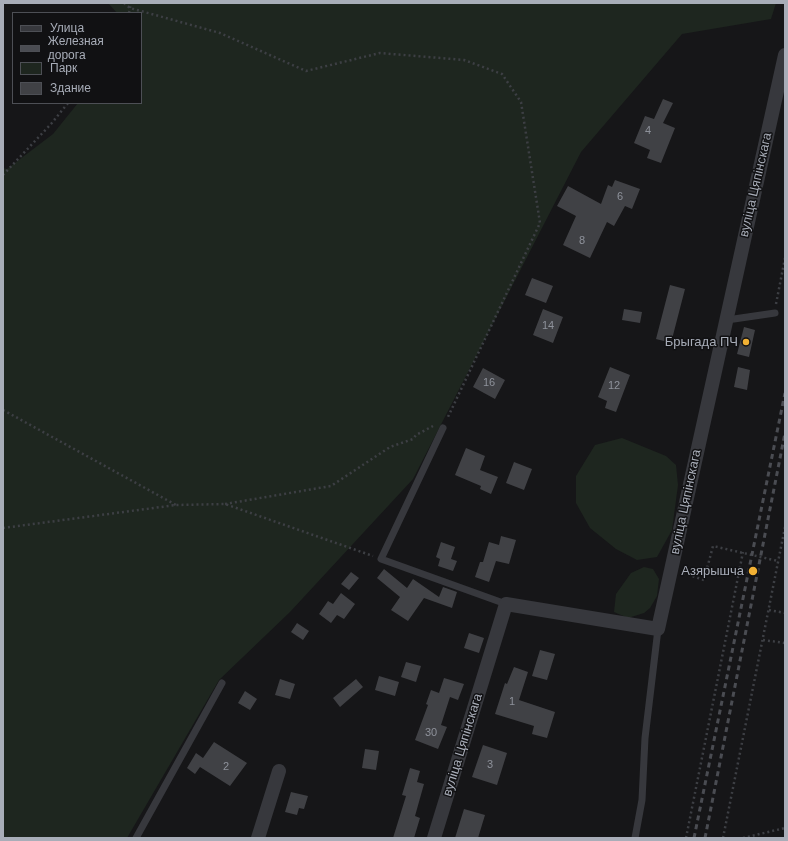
<!DOCTYPE html>
<html>
<head>
<meta charset="utf-8">
<style>
  body { margin:0 }
  #map { position:relative; width:788px; height:841px; overflow:hidden; background:#161618; font-family:Helvetica,sans-serif }
  canvas { display:block }
  .frame { position:absolute; inset:0; border:4px solid #a8adb8; pointer-events:none }
  .legend { position:absolute; left:12px; top:12px; width:130px; height:92px; box-sizing:border-box; background:#111113; border:1px solid #4d4f55; margin:0; padding:5px 7px; list-style:none; font-size:12px; color:#a8adb8 }
  .legend li { display:flex; align-items:center; gap:8px; height:20px }
  .legend b { width:20px; border:1px solid #4d4f55 }
</style>
</head>
<body>
<div id="map">
<canvas width="788" height="841"></canvas>
<div class="frame"></div>
<ul class="legend">
<li><b style="height:5px;background:#37383d"></b>Улица</li>
<li><b style="height:5px;background:#4a4c52"></b>Железная дорога</li>
<li><b style="height:11px;background:#1e261f"></b>Парк</li>
<li><b style="height:11px;background:#404145"></b>Здание</li>
</ul>
</div>
<script>
const ctx = document.querySelector('canvas').getContext('2d');
ctx.lineJoin = 'round';
function paint(path, color) { ctx.fillStyle = color; ctx.fill(path, 'evenodd'); }
const shape = rows => new Path2D(rows.map(r => 'M' + r).join(''));
function strokePath(path, color, width, dash) { ctx.strokeStyle = color; ctx.lineWidth = width; ctx.lineCap = dash ? 'butt' : 'round'; ctx.setLineDash(dash || []); ctx.stroke(path); }
function drawText(font, color, halo, rows, align = 'center') {
  ctx.font = font + ' Helvetica,sans-serif'; ctx.lineWidth = 3; ctx.setLineDash([]); ctx.textBaseline = 'middle'; ctx.strokeStyle = halo; ctx.fillStyle = color; for (const [text, x, y, turn = 0] of rows) {
    ctx.save(); ctx.translate(x, y); ctx.rotate((+turn || 0) * Math.PI / 180); ctx.textAlign = isNaN(turn) ? turn : align; if (halo) ctx.strokeText(text, 0, 0); ctx.fillText(text, 0, 0); ctx.restore();
  }
}
const green = shape([
  [108,3,776,3,771,19,682,34,581,152,413,479,290,612,219,680,127,838,3,838,3,168,7,169,53,134,78,103,141,103,141,13,117,13],
  [622,438,666,456,676,465,678,485,672,530,657,557,637,560,616,549,590,528,576,503,576,476,595,445],
  [644,567,653,569,659,579,657,596,650,608,644,613,628,618,614,612,616,594,631,573]
]);
const building = shape([
  [663,99,673,103,663,123,675,128,661,163,647,158,650,150,634,143,645,116,654,119],
  [615,180,640,189,632,209,625,206,614,226,607,222,590,258,563,245,576,216,557,206,568,186,601,204,608,185,612,187],
  [532,278,553,286,546,303,525,295],
  [670,285,685,289,671,343,656,339],
  [543,309,563,317,553,343,533,335],
  [624,309,642,312,640,323,622,320],
  [744,327,755,330,749,357,737,354],
  [610,367,630,375,616,412,605,408,607,401,598,397],
  [738,367,750,370,747,390,734,387],
  [483,368,505,380,495,399,473,387],
  [466,448,485,456,480,470,498,477,491,494,480,489,481,486,455,475],
  [514,462,532,469,524,490,506,483],
  [501,536,516,540,509,564,496,561,489,582,475,577,480,562,483,562,489,542,499,545],
  [441,542,455,547,451,559,457,561,453,571,438,566,440,559,436,557],
  [384,569,407,588,413,579,439,597,443,587,457,592,452,608,424,598,408,621,391,610,400,597,377,578],
  [351,572,359,578,349,590,341,584],
  [341,593,355,604,344,619,337,615,331,623,319,614,328,601,333,604],
  [297,623,309,631,303,640,291,632],
  [469,633,484,638,479,653,464,648],
  [540,650,555,654,547,680,532,676],
  [406,662,421,666,416,682,401,677],
  [514,667,528,672,519,700,555,712,547,738,532,734,534,726,495,714,505,683,507,684],
  [379,676,399,682,395,696,375,690],
  [444,678,464,684,458,700,450,697,441,725,447,727,438,749,415,740,428,705,426,704,431,690,439,693],
  [280,679,295,684,290,699,275,695],
  [356,679,363,687,340,707,333,698],
  [245,691,257,699,250,710,238,703],
  [214,742,247,763,230,786,200,767,195,774,187,768,196,753,203,758],
  [483,745,507,753,497,785,472,777],
  [365,749,379,751,376,770,362,768],
  [410,768,420,771,417,782,424,784,415,816,420,818,414,838,393,838,406,796,402,795],
  [291,792,308,796,304,809,299,808,297,815,285,812],
  [464,809,485,815,478,838,455,838]
]);
const path = shape([
  [124,3,130,8,220,33,306,71,380,53,464,60,502,74,521,102,540,223,447,419],
  [129,13,131,3],
  [3,175,51,124,68,103],
  [776,304,785,258],
  [3,410,176,505],
  [225,504,331,486,390,447,413,439,416,435,433,426],
  [3,528,176,505,225,504,373,556],
  [683,573,704,580,713,546,778,561],
  [769,610,785,613],
  [763,640,785,643],
  [686,838,743,552],
  [723,838,785,527],
  [743,838,785,828]
]);
const lane = shape([
  [727,320,775,313],
  [443,428,381,559,506,604],
  [136,838,222,683],
  [635,838,642,800,645,738,658,629]
]);
const street = shape([
  [258,838,279,771],
  [434,838,506,604,658,629,785,55]
]);
const rail = shape([
  [694,838,785,393],
  [705,838,785,433]
]);
const markers = [
  [746,342,4,"#f2b134"],
  [753,571,5,"#f2b134"]
];
const numberNames = [
  ["4",648,131],
  ["6",620,197],
  ["8",582,241],
  ["14",548,326],
  ["16",489,383],
  ["12",614,386],
  ["1",512,702],
  ["30",431,733],
  ["3",490,765],
  ["2",226,767]
];
const streetNames = [
  ["вуліца Цяпінскага",756,185,-77],
  ["вуліца Цяпінскага",686,502,-78],
  ["вуліца Цяпінскага",463,745,-73]
];
const poiNames = [
  ["Брыгада ПЧ",738,342],
  ["Азярышча",744,571]
];
paint(green, '#1e261f');
paint(building, '#404145');
strokePath(path, '#3d3f44', 2.5, [2, 3]);
strokePath(lane, '#37383d', 7);
strokePath(street, '#37383d', 14);
strokePath(rail, '#4a4c52', 3, [5, 4]);
for (const [x, y, r, color] of markers) { const dot = new Path2D(); dot.arc(x, y, r, 0, 2 * Math.PI); ctx.fillStyle = color; ctx.fill(dot); strokePath(dot, '#111113', 1.5); }
drawText('11px', '#8e929b', null, numberNames);
drawText('13px', '#a8adb8', '#111113', streetNames);
drawText('13px', '#a8adb8', '#111113', poiNames, 'right');
</script>
</body>
</html>
